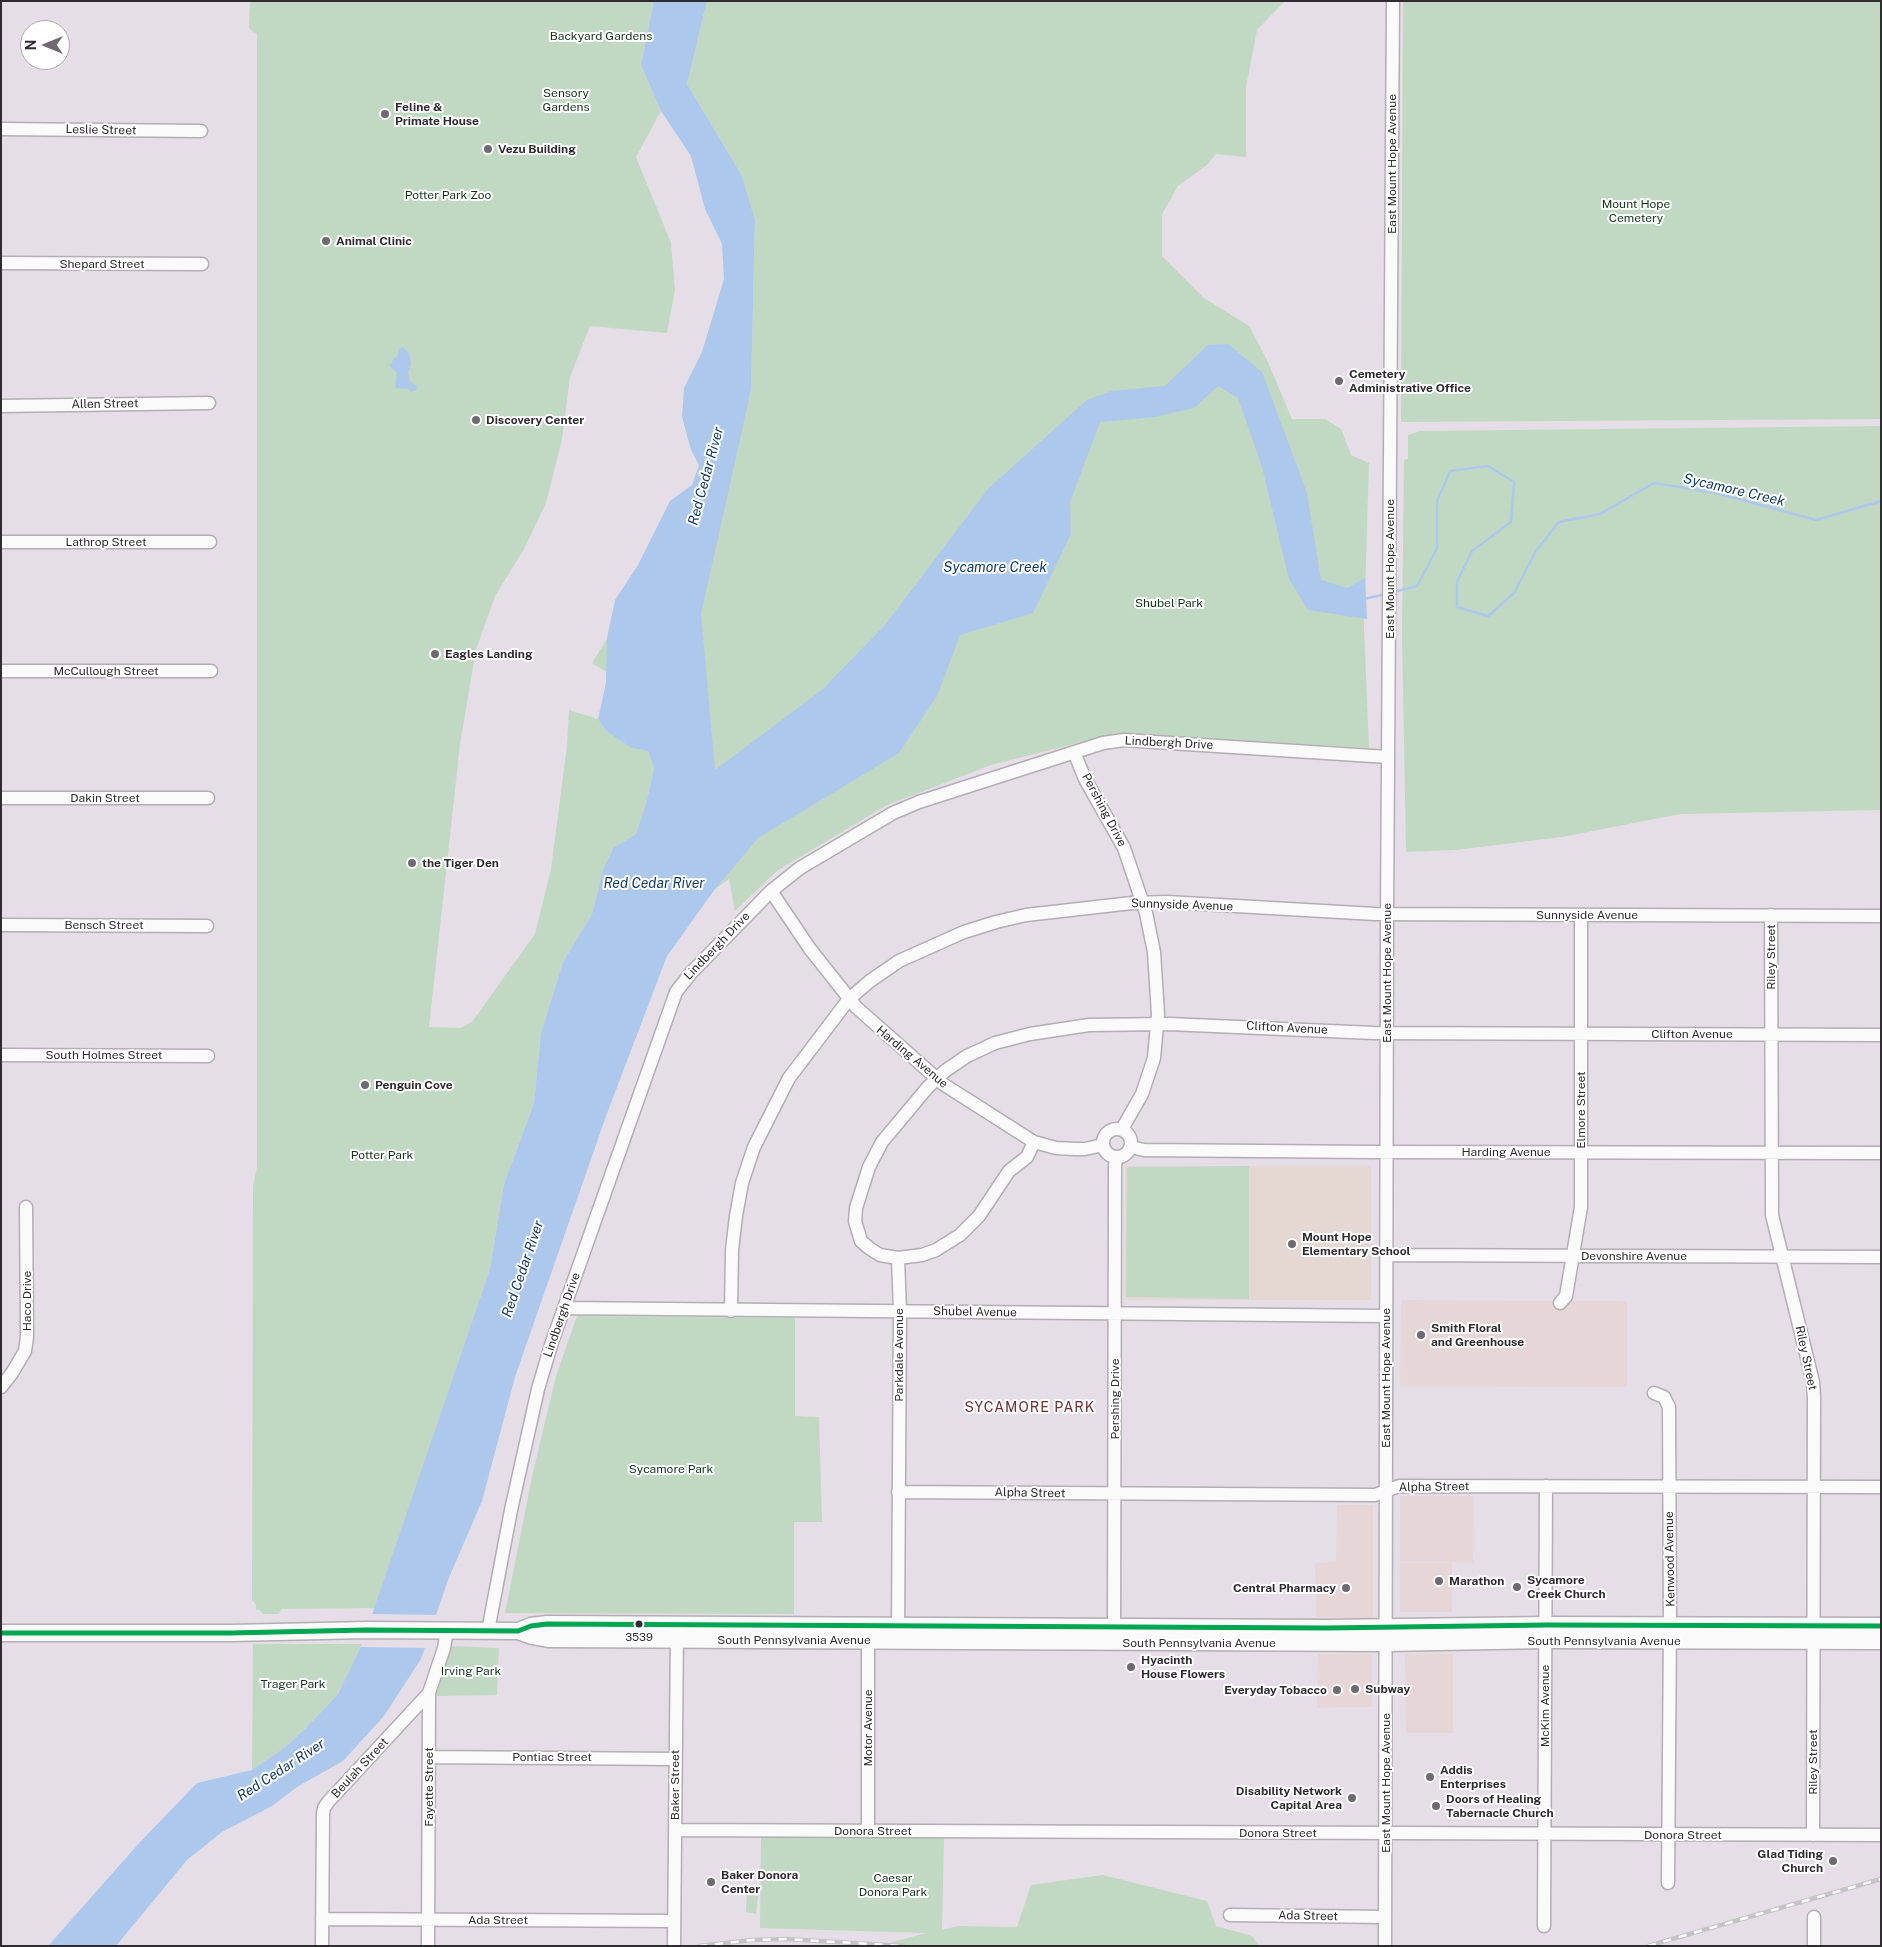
<!DOCTYPE html>
<html>
<head>
<meta charset="utf-8">
<style>
  body { margin:0 }
  #map { position:relative; width:1882px; height:1947px; overflow:hidden; background:#e5dee6; font-family:"Public Sans",sans-serif }
  canvas { display:block }
  .frame { position:absolute; inset:0; border:2px solid #2f2b30; pointer-events:none }
  .north { position:absolute; left:20px; top:20px; width:50px; height:50px; box-sizing:border-box; background:#fff; border:1px solid #acaaac; border-radius:50%; rotate:270deg; font-size:14px; font-weight:700; line-height:20px; text-align:center; color:#2f2b30 }
  .north::after { content:''; display:block; margin:auto; width:18px; height:22px; background:#6f6a70; clip-path:polygon(50% 0,100% 100%,50% 72%,0 100%) }
</style>
</head>
<body>
<div id="map">
<canvas width="1882" height="1947"></canvas>
<div class="frame"></div>
<div class="north">N</div>
</div>
<script>
const ctx = document.querySelector('canvas').getContext('2d');
ctx.lineJoin = 'round';
function paint(path, color) { ctx.fillStyle = color; ctx.fill(path, 'evenodd'); }
const shape = rows => new Path2D(rows.map(r => 'M' + r).join(''));
function strokePath(path, color, width, dash) { ctx.strokeStyle = color; ctx.lineWidth = width; ctx.lineCap = dash ? 'butt' : 'round'; ctx.setLineDash(dash || []); ctx.stroke(path); }
function drawText(font, color, halo, rows, align = 'center') {
  ctx.font = font + ' "Public Sans",sans-serif'; ctx.lineWidth = 4; ctx.setLineDash([]); ctx.textBaseline = 'middle'; ctx.strokeStyle = halo; ctx.fillStyle = color; for (const [text, x, y, turn = 0] of rows) {
    ctx.save(); ctx.translate(x, y); ctx.rotate((+turn || 0) * Math.PI / 180); ctx.textAlign = isNaN(turn) ? turn : align; if (halo) ctx.strokeText(text, 0, 0); ctx.fillText(text, 0, 0); ctx.restore();
  }
}
const commercial = shape([
  [1401,1300,1627,1301,1627,1387,1400,1386],
  [1400,1496,1474,1496,1473,1562,1400,1562],
  [1337,1505,1373,1505,1373,1619,1316,1617,1315,1563,1336,1562],
  [1400,1563,1452,1563,1452,1612,1400,1612],
  [1318,1654,1372,1654,1372,1707,1317,1708],
  [1405,1654,1453,1654,1453,1733,1406,1733]
]);
const education = shape([
  [1125,1166,1371,1166,1371,1300,1124,1300]
]);
const green = shape([
  [250,1,654,1,641,65,661,111,636,157,671,243,675,290,667,333,590,326,570,377,562,439,546,503,524,549,495,596,476,650,460,744,429,1027,461,1028,472,1022,535,934,551,869,567,746,569,710,598,719,606,731,631,748,648,751,654,768,647,800,636,834,613,848,603,870,592,914,563,962,541,1033,534,1103,504,1184,490,1269,375,1608,281,1609,279,1614,263,1614,260,1610,256,1610,256,1605,252,1600,253,1186,257,1167,257,33,253,32,249,27],
  [707,1,1285,1,1257,30,1246,87,1246,157,1216,154,1208,164,1178,186,1162,214,1162,256,1204,298,1249,326,1267,360,1292,419,1325,419,1341,429,1351,455,1369,463,1364,627,1369,748,1117,733,991,765,887,805,778,870,735,911,729,879,715,889,619,680,592,663,680,522,750,396,751,390,755,220,738,169,687,84],
  [1403,1,1881,1,1881,419,1401,422],
  [1881,426,1881,810,1680,814,1562,837,1455,850,1406,852,1402,632,1404,460,1408,459,1408,435,1420,431],
  [1249,1166,1249,1299,1126,1297,1127,1167],
  [577,1316,795,1318,795,1416,819,1417,822,1522,794,1522,794,1614,505,1613,533,1472,556,1376],
  [253,1644,362,1644,338,1694,305,1729,284,1748,252,1770],
  [450,1646,499,1648,497,1695,436,1696],
  [761,1837,944,1837,942,1930,958,1926,1017,1927,1031,1885,1103,1875,1207,1901,1216,1926,1252,1936,1259,1946,878,1946,926,1933,760,1928],
  [747,1895,758,1896,756,1914,746,1912]
]);
const water = shape([
  [654,1,707,1,687,84,741,174,755,220,751,390,701,614,715,770,823,689,885,625,988,489,1087,400,1112,391,1165,386,1208,345,1228,344,1262,372,1307,493,1321,580,1347,588,1365,578,1367,619,1308,610,1289,579,1262,467,1238,398,1218,386,1194,408,1155,417,1100,422,1070,502,1071,534,1033,613,960,635,937,696,899,753,758,838,715,889,667,956,606,1116,515,1377,482,1501,448,1580,421,1659,384,1716,343,1761,297,1787,272,1806,222,1832,187,1860,116,1946,48,1946,141,1841,197,1783,252,1770,284,1748,305,1729,338,1694,362,1644,490,1269,504,1184,534,1103,541,1033,563,962,592,914,603,870,613,848,636,834,647,800,654,768,648,751,631,748,606,731,598,719,606,683,607,638,615,600,638,565,670,501,692,485,699,465,691,450,682,417,684,388,702,352,724,279,722,244,705,209,691,156,661,111,641,65],
  [403,347,409,353,411,364,408,372,410,382,417,386,416,390,414,391,411,392,409,389,395,388,397,373,390,366,394,358,397,357,400,348]
]);
const pier = shape([
  [372,1614,439,1615,427,1648,360,1647]
]);
const stream = shape([
  [1393,592,1417,586,1437,548,1437,501,1450,471,1488,466,1514,482,1511,522,1472,551,1457,582,1457,607,1488,616,1514,593,1536,551,1559,522,1600,514,1654,483,1716,493,1816,520,1881,501],
  [1364,599,1386,594]
]);
const minor = shape([
  [1,129,201,131],
  [1,263,202,264],
  [1,406,209,403],
  [1,542,210,542],
  [1,671,211,671],
  [1074,752,1085,779,1124,848,1146,913,1154,952,1158,1014,1154,1058,1142,1094,1122,1129],
  [1,798,208,798],
  [771,891,810,949,856,1007,943,1084,1034,1142,1056,1148,1075,1149,1085,1149,1103,1145],
  [1771,915,1772,1215,1813,1382,1814,1397,1813,1835],
  [1,925,207,926],
  [1,1055,208,1056],
  '1103 1143a14 14 0 1 1 28 0a14 14 0 1 1-28 0Z',
  [1034,1142,1027,1157,1009,1171,979,1216,960,1235,936,1250,922,1255,898,1258,880,1255,869,1248,861,1241,855,1221,856,1208,869,1167,882,1142,928,1087,945,1071,967,1056,995,1043,1030,1034,1089,1025,1169,1024,1374,1033,1881,1035],
  [1131,1147,1144,1150,1374,1152,1881,1153],
  [1386,1255,1881,1257],
  [898,1258,900,1311,898,1633],
  [1560,1303,1566,1296,1581,1207,1581,915],
  [564,1308,1386,1316],
  [731,1311,732,1250,736,1216,742,1183,754,1147,789,1078,849,999,870,981,899,961,964,932,996,922,1026,915,1132,903,1167,902,1375,914,1881,916],
  [1,1387,12,1373,25,1351,27,1337,26,1207],
  [1654,1393,1664,1397,1669,1407,1670,1626,1668,1883],
  [898,1492,1375,1495,1399,1486,1881,1487],
  [488,1631,511,1510,538,1389,552,1342,676,992,691,973,771,891,800,868,893,813,919,802,1103,743,1124,740,1388,757],
  [868,1633,868,1831],
  [1114,1635,1115,1165,1117,1157],
  [429,1757,675,1759],
  [675,1830,1881,1835],
  [1230,1915,1385,1917],
  [322,1919,674,1921],
  [1544,1926,1546,1486],
  [322,1946,323,1814,324,1808,328,1802,429,1693],
  [428,1946,429,1693,444,1648,447,1631],
  [674,1946,677,1631],
  [1385,1946,1387,914,1393,1],
  [1814,1946,1814,1917]
]);
const major = shape([
  [518,1631,532,1636,548,1639,1386,1643,1546,1640,1881,1641],
  [1,1633,231,1633,366,1630,518,1631,531,1626,547,1624,1327,1628,1546,1625,1881,1626]
]);
const rail = shape([
  [699,1946,752,1940,786,1939,904,1946],
  [1648,1946,1881,1879]
]);
const bus1 = shape([
  [1,1633,231,1633,366,1630,518,1631,531,1626,547,1624,1327,1628,1546,1625,1881,1626]
]);
const markers = [
  [385,114,5,"#6f6a70"],
  [488,149,5,"#6f6a70"],
  [326,241,5,"#6f6a70"],
  [1339,381,5,"#6f6a70"],
  [476,420,5,"#6f6a70"],
  [435,654,5,"#6f6a70"],
  [412,863,5,"#6f6a70"],
  [365,1085,5,"#6f6a70"],
  [1292,1244,5,"#6f6a70"],
  [1421,1335,5,"#6f6a70"],
  [1439,1581,5,"#6f6a70"],
  [1517,1587,5,"#6f6a70"],
  [1346,1588,5,"#6f6a70"],
  [639,1624,4.5,"#2f2b30"],
  [1131,1667,5,"#6f6a70"],
  [1355,1689,5,"#6f6a70"],
  [1337,1690,5,"#6f6a70"],
  [1430,1777,5,"#6f6a70"],
  [1352,1798,5,"#6f6a70"],
  [1436,1806,5,"#6f6a70"],
  [1833,1861,5,"#6f6a70"],
  [711,1882,5,"#6f6a70"]
];
const busNames = [
  ["3539",639,1638]
];
const parkNames = [
  ["Backyard Gardens",601,36],
  ["Sensory",566,93],
  ["Gardens",566,107],
  ["Potter Park Zoo",448,195],
  ["Mount Hope",1636,204],
  ["Cemetery",1636,218],
  ["Shubel Park",1169,603],
  ["Potter Park",382,1155],
  ["Sycamore Park",671,1469],
  ["Irving Park",471,1671],
  ["Trager Park",293,1684],
  ["Caesar",893,1878],
  ["Donora Park",893,1892]
];
const poiNames = [
  ["Feline &",395,107],
  ["Primate House",395,121],
  ["Vezu Building",498,149],
  ["Animal Clinic",336,241],
  ["Cemetery",1349,374],
  ["Administrative Office",1349,388],
  ["Discovery Center",486,420],
  ["Eagles Landing",445,654],
  ["the Tiger Den",422,863],
  ["Penguin Cove",375,1085],
  ["Mount Hope",1302,1237],
  ["Elementary School",1302,1251],
  ["Smith Floral",1431,1328],
  ["and Greenhouse",1431,1342],
  ["Sycamore",1527,1580],
  ["Creek Church",1527,1594],
  ["Marathon",1449,1581],
  ["Central Pharmacy",1336,1588,"right"],
  ["Hyacinth",1141,1660],
  ["House Flowers",1141,1674],
  ["Subway",1365,1689],
  ["Everyday Tobacco",1327,1690,"right"],
  ["Addis",1440,1770],
  ["Enterprises",1440,1784],
  ["Disability Network",1342,1791,"right"],
  ["Capital Area",1342,1805,"right"],
  ["Doors of Healing",1446,1799],
  ["Tabernacle Church",1446,1813],
  ["Glad Tiding",1823,1854,"right"],
  ["Church",1823,1868,"right"],
  ["Baker Donora",721,1875],
  ["Center",721,1889]
];
const streetNames = [
  ["Leslie Street",101,130,1],
  ["East Mount Hope Avenue",1392,164,-90],
  ["Shepard Street",102,264],
  ["Allen Street",105,404,-1],
  ["Lathrop Street",106,542],
  ["East Mount Hope Avenue",1390,569,-90],
  ["McCullough Street",106,671],
  ["Lindbergh Drive",1169,743,3],
  ["Dakin Street",105,798],
  ["Pershing Drive",1104,810,62],
  ["Sunnyside Avenue",1182,905,2],
  ["Sunnyside Avenue",1587,915],
  ["Bensch Street",104,925],
  ["Lindbergh Drive",717,946,-46],
  ["Riley Street",1771,957,-90],
  ["East Mount Hope Avenue",1387,973,-90],
  ["Clifton Avenue",1287,1028,3],
  ["Clifton Avenue",1692,1034],
  ["South Holmes Street",104,1055],
  ["Harding Avenue",912,1057,40],
  ["Elmore Street",1581,1110,-90],
  ["Harding Avenue",1506,1152],
  ["Devonshire Avenue",1634,1256],
  ["Haco Drive",27,1301,-90],
  ["Shubel Avenue",975,1312,1],
  ["Lindbergh Drive",562,1315,-71],
  ["Parkdale Avenue",899,1355,-90],
  ["Riley Street",1806,1358,78],
  ["East Mount Hope Avenue",1386,1378,-90],
  ["Pershing Drive",1115,1399,-90],
  ["Alpha Street",1434,1487,-1],
  ["Alpha Street",1030,1493,1],
  ["Kenwood Avenue",1670,1559,-91],
  ["South Pennsylvania Avenue",794,1640],
  ["South Pennsylvania Avenue",1604,1641],
  ["South Pennsylvania Avenue",1199,1643],
  ["McKim Avenue",1545,1706,-90],
  ["Motor Avenue",868,1728,-90],
  ["Pontiac Street",552,1757],
  ["Riley Street",1813,1762,-90],
  ["Beulah Street",360,1768,-47],
  ["East Mount Hope Avenue",1386,1783,-90],
  ["Baker Street",675,1785,-90],
  ["Fayette Street",429,1787,-90],
  ["Donora Street",873,1831],
  ["Donora Street",1278,1833],
  ["Donora Street",1683,1835],
  ["Ada Street",1308,1916,1],
  ["Ada Street",498,1920]
];
const waterNames = [
  ["Red Cedar River",706,476,-75],
  ["Sycamore Creek",1734,490,13],
  ["Sycamore Creek",995,568],
  ["Red Cedar River",654,884],
  ["Red Cedar River",523,1269,-71],
  ["Red Cedar River",281,1770,-33]
];
const neighbourhoodNames = [
  ["SYCAMORE PARK",1030,1408]
];
paint(commercial, '#e7d6d7');
paint(education, '#e5d8d2');
paint(green, '#c1d8c3');
paint(water, '#adc8ed');
paint(pier, '#e5dee6');
strokePath(stream, '#adc8ed', 2.5);
strokePath(minor, '#b2aeb3', 15);
strokePath(major, '#b2aeb3', 19);
strokePath(minor, '#fbfafb', 12);
strokePath(major, '#fbfafb', 16);
strokePath(rail, '#c5c3c6', 4.5);
strokePath(rail, '#fff', 2.5, [8]);
strokePath(bus1, '#00a651', 5);
for (const [x, y, r, color] of markers) { const dot = new Path2D(); dot.arc(x, y, r, 0, 2 * Math.PI); ctx.fillStyle = color; ctx.fill(dot); strokePath(dot, '#fff', 2); }
drawText('11px', '#2f2b30', '#fff', busNames);
drawText('12px', '#103517', '#fff', parkNames);
drawText('bold 12px', '#2f2b30', '#fff', poiNames, 'left');
drawText('12px', '#2f2b30', '#fff', streetNames);
drawText('italic 14px', '#123c69', '#fff', waterNames);
ctx.letterSpacing = '1px';
drawText('14px', '#732d2f', '#fff', neighbourhoodNames);
ctx.letterSpacing = '0px';
</script>
</body>
</html>
